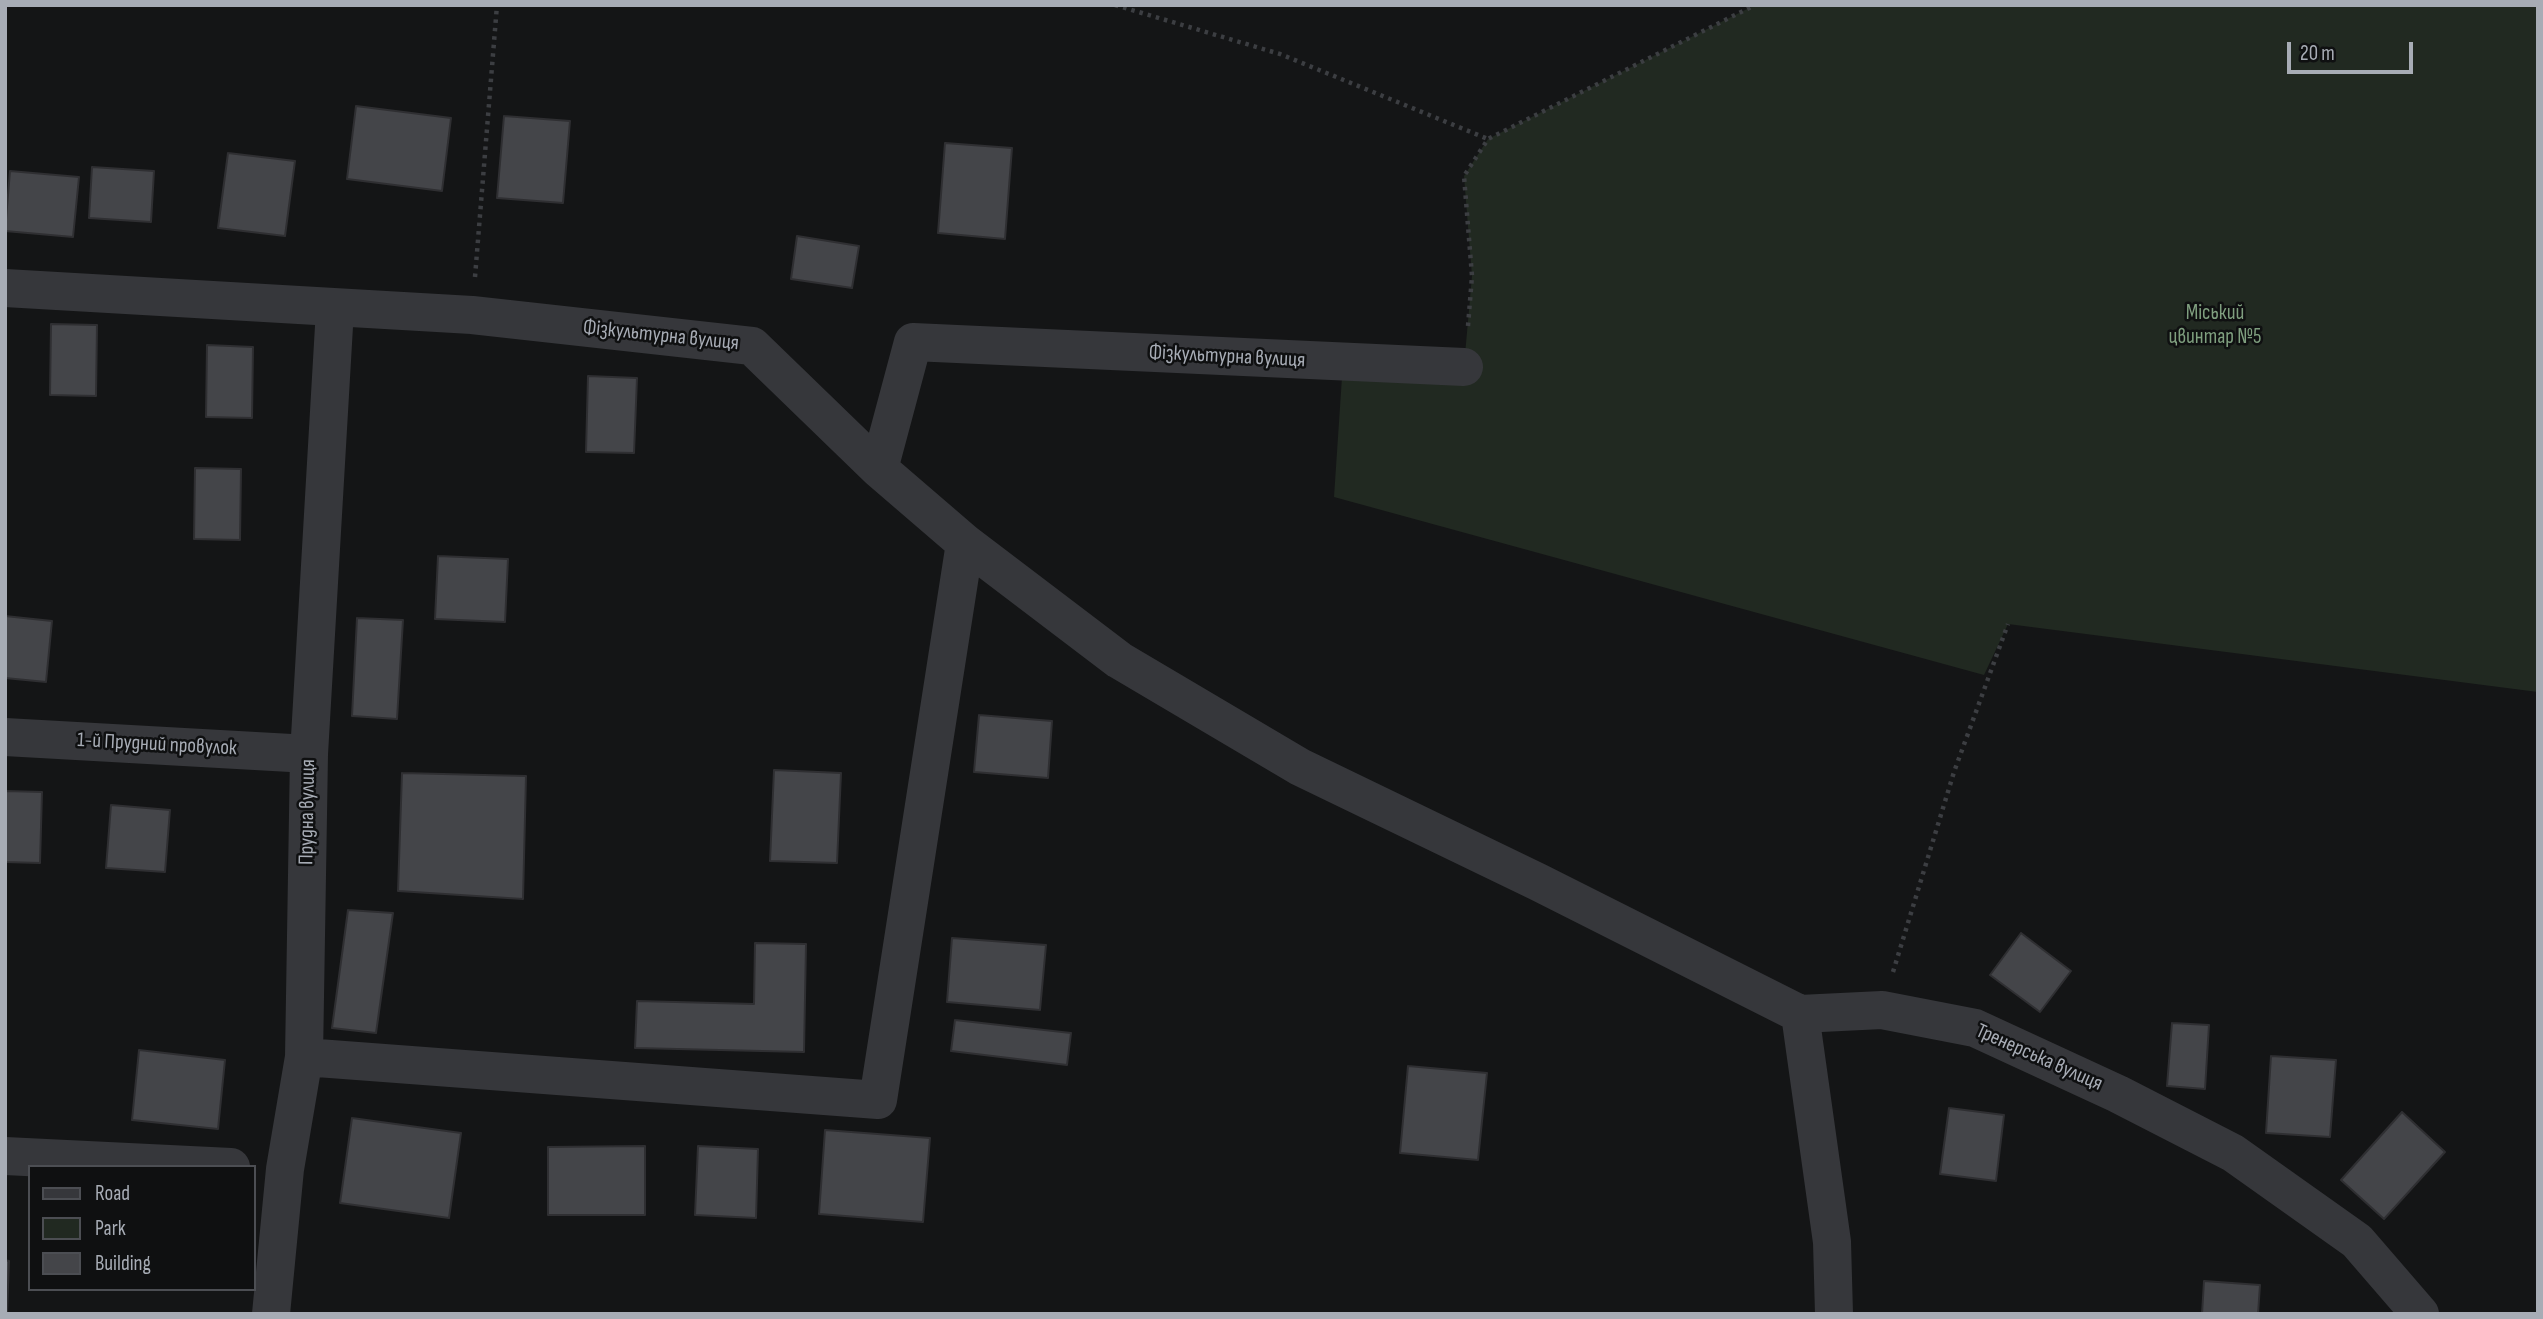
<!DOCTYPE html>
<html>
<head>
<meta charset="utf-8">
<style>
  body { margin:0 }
  #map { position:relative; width:2543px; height:1319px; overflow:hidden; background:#141516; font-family:"Sofia Sans Condensed",sans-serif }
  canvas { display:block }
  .frame { position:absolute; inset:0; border:7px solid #a7acb5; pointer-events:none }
  .legend { position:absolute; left:28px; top:1165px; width:228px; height:126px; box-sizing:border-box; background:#0f1011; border:2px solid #4c4e53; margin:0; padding:9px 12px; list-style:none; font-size:21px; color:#a7acb5 }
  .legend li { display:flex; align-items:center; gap:14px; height:35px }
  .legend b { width:35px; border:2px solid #4c4e53 }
  .scale { position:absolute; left:2287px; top:42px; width:126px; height:32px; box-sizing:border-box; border:4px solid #a7acb5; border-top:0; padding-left:9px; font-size:21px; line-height:24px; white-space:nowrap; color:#a7acb5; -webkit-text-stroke:5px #0f1011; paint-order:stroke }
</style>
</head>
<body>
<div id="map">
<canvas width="2543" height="1319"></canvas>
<div class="frame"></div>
<ul class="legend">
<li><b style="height:9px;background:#36373b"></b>Road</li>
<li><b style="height:19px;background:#212921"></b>Park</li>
<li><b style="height:19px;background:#444549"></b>Building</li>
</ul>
<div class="scale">20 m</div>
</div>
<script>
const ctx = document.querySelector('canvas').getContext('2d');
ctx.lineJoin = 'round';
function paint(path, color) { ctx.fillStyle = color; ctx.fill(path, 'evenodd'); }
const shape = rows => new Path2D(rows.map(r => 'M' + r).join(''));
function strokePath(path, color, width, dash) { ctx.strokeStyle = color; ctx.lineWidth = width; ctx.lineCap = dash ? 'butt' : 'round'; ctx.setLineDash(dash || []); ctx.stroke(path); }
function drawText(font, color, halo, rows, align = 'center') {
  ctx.font = font + ' "Sofia Sans Condensed",sans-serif'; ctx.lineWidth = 5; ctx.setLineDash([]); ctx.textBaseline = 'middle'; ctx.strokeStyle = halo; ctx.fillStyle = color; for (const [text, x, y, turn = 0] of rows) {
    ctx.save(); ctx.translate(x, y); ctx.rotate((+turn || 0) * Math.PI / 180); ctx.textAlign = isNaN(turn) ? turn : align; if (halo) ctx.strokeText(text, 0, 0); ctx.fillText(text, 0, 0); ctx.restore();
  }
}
const green = shape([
  [1755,5,2538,5,2538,692,2008,624,1984,675,1334,497,1343,362,1464,366,1472,276,1464,176,1488,139]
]);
const building = shape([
  [356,106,451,118,442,191,347,179,356,106],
  [504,116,570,121,563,203,497,198,504,116],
  [945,143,1012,148,1005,239,938,233,945,143],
  [228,153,295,161,285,236,218,228,228,153],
  [92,167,154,171,151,222,89,218,92,167],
  [10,171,79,177,73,237,5,231,10,171],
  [797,236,859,246,852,288,791,279,797,236],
  [51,324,97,325,96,396,50,395,51,324],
  [207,345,253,347,252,418,206,417,207,345],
  [588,376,637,378,634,453,586,452,588,376],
  [195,468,241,469,240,540,194,539,195,468],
  [438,556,508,559,505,622,435,619,438,556],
  [5,616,52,621,46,682,5,678,5,616],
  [357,618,403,620,397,719,352,716,357,618],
  [979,715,1052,721,1048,778,974,772,979,715],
  [774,770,841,773,837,863,770,861,774,770],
  [402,773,526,776,523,899,398,891,402,773],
  [5,791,42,792,40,863,5,862,5,791],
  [111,805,170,810,165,872,106,868,111,805],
  [348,910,393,913,376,1033,332,1028,348,910],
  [2021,933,2071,971,2040,1012,1990,975,2021,933],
  [952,938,1046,945,1040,1010,947,1002,952,938],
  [755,943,806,944,804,1052,635,1048,637,1001,754,1004,755,943],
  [955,1020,1071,1033,1067,1065,951,1051,955,1020],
  [2172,1023,2209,1025,2205,1089,2167,1086,2172,1023],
  [139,1050,225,1060,218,1129,132,1120,139,1050],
  [2271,1056,2336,1060,2330,1137,2266,1133,2271,1056],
  [1408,1066,1487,1073,1478,1160,1400,1153,1408,1066],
  [1949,1108,2004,1115,1996,1181,1940,1174,1949,1108],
  [2402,1112,2445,1152,2384,1219,2341,1180,2402,1112],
  [352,1118,461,1133,449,1218,340,1203,352,1118],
  [825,1130,930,1138,923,1222,819,1214,825,1130],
  [645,1146,645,1215,548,1215,548,1147,645,1146],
  [698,1146,758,1149,756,1218,695,1215,698,1146],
  [5,1260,9,1261,7,1314,5,1314,5,1260],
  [2204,1281,2260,1285,2258,1314,2202,1314,2204,1281]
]);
const path = shape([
  [1115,5,1280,54,1488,139],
  [475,277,497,5],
  [1468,326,1472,276,1464,176,1488,139,1755,5],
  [1893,972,1954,772,2008,624]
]);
const street = shape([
  [5,288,472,315,752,346,879,469,913,342,1464,367],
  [879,469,965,543,1119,660,1300,767,1538,882,1800,1014],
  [5,737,309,754],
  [304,1057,878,1100,965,543],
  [5,1156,231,1167],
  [271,1314,285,1169,304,1057,309,754,335,309],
  [1834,1314,1832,1242,1800,1014,1882,1010,1975,1028,2118,1094,2233,1153,2357,1241,2420,1314]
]);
const parkNames = [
  ["Міський",2215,314],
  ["цвинтар №5",2215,338]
];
const streetNames = [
  ["Фізкультурна вулиця",661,336,6],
  ["Фізкультурна вулиця",1227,357,3],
  ["1-й Прудний провулок",157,745,3],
  ["Прудна вулиця",308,812,-89],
  ["Тренерська вулиця",2039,1058,24]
];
paint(green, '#212921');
paint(building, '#444549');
strokePath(building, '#2f2f32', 2);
strokePath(path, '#3c3e42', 4.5, [3.5, 5]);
strokePath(street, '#36373b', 38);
drawText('21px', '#7f9f7f', '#0f1011', parkNames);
drawText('21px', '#a7acb5', '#0f1011', streetNames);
</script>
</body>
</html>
